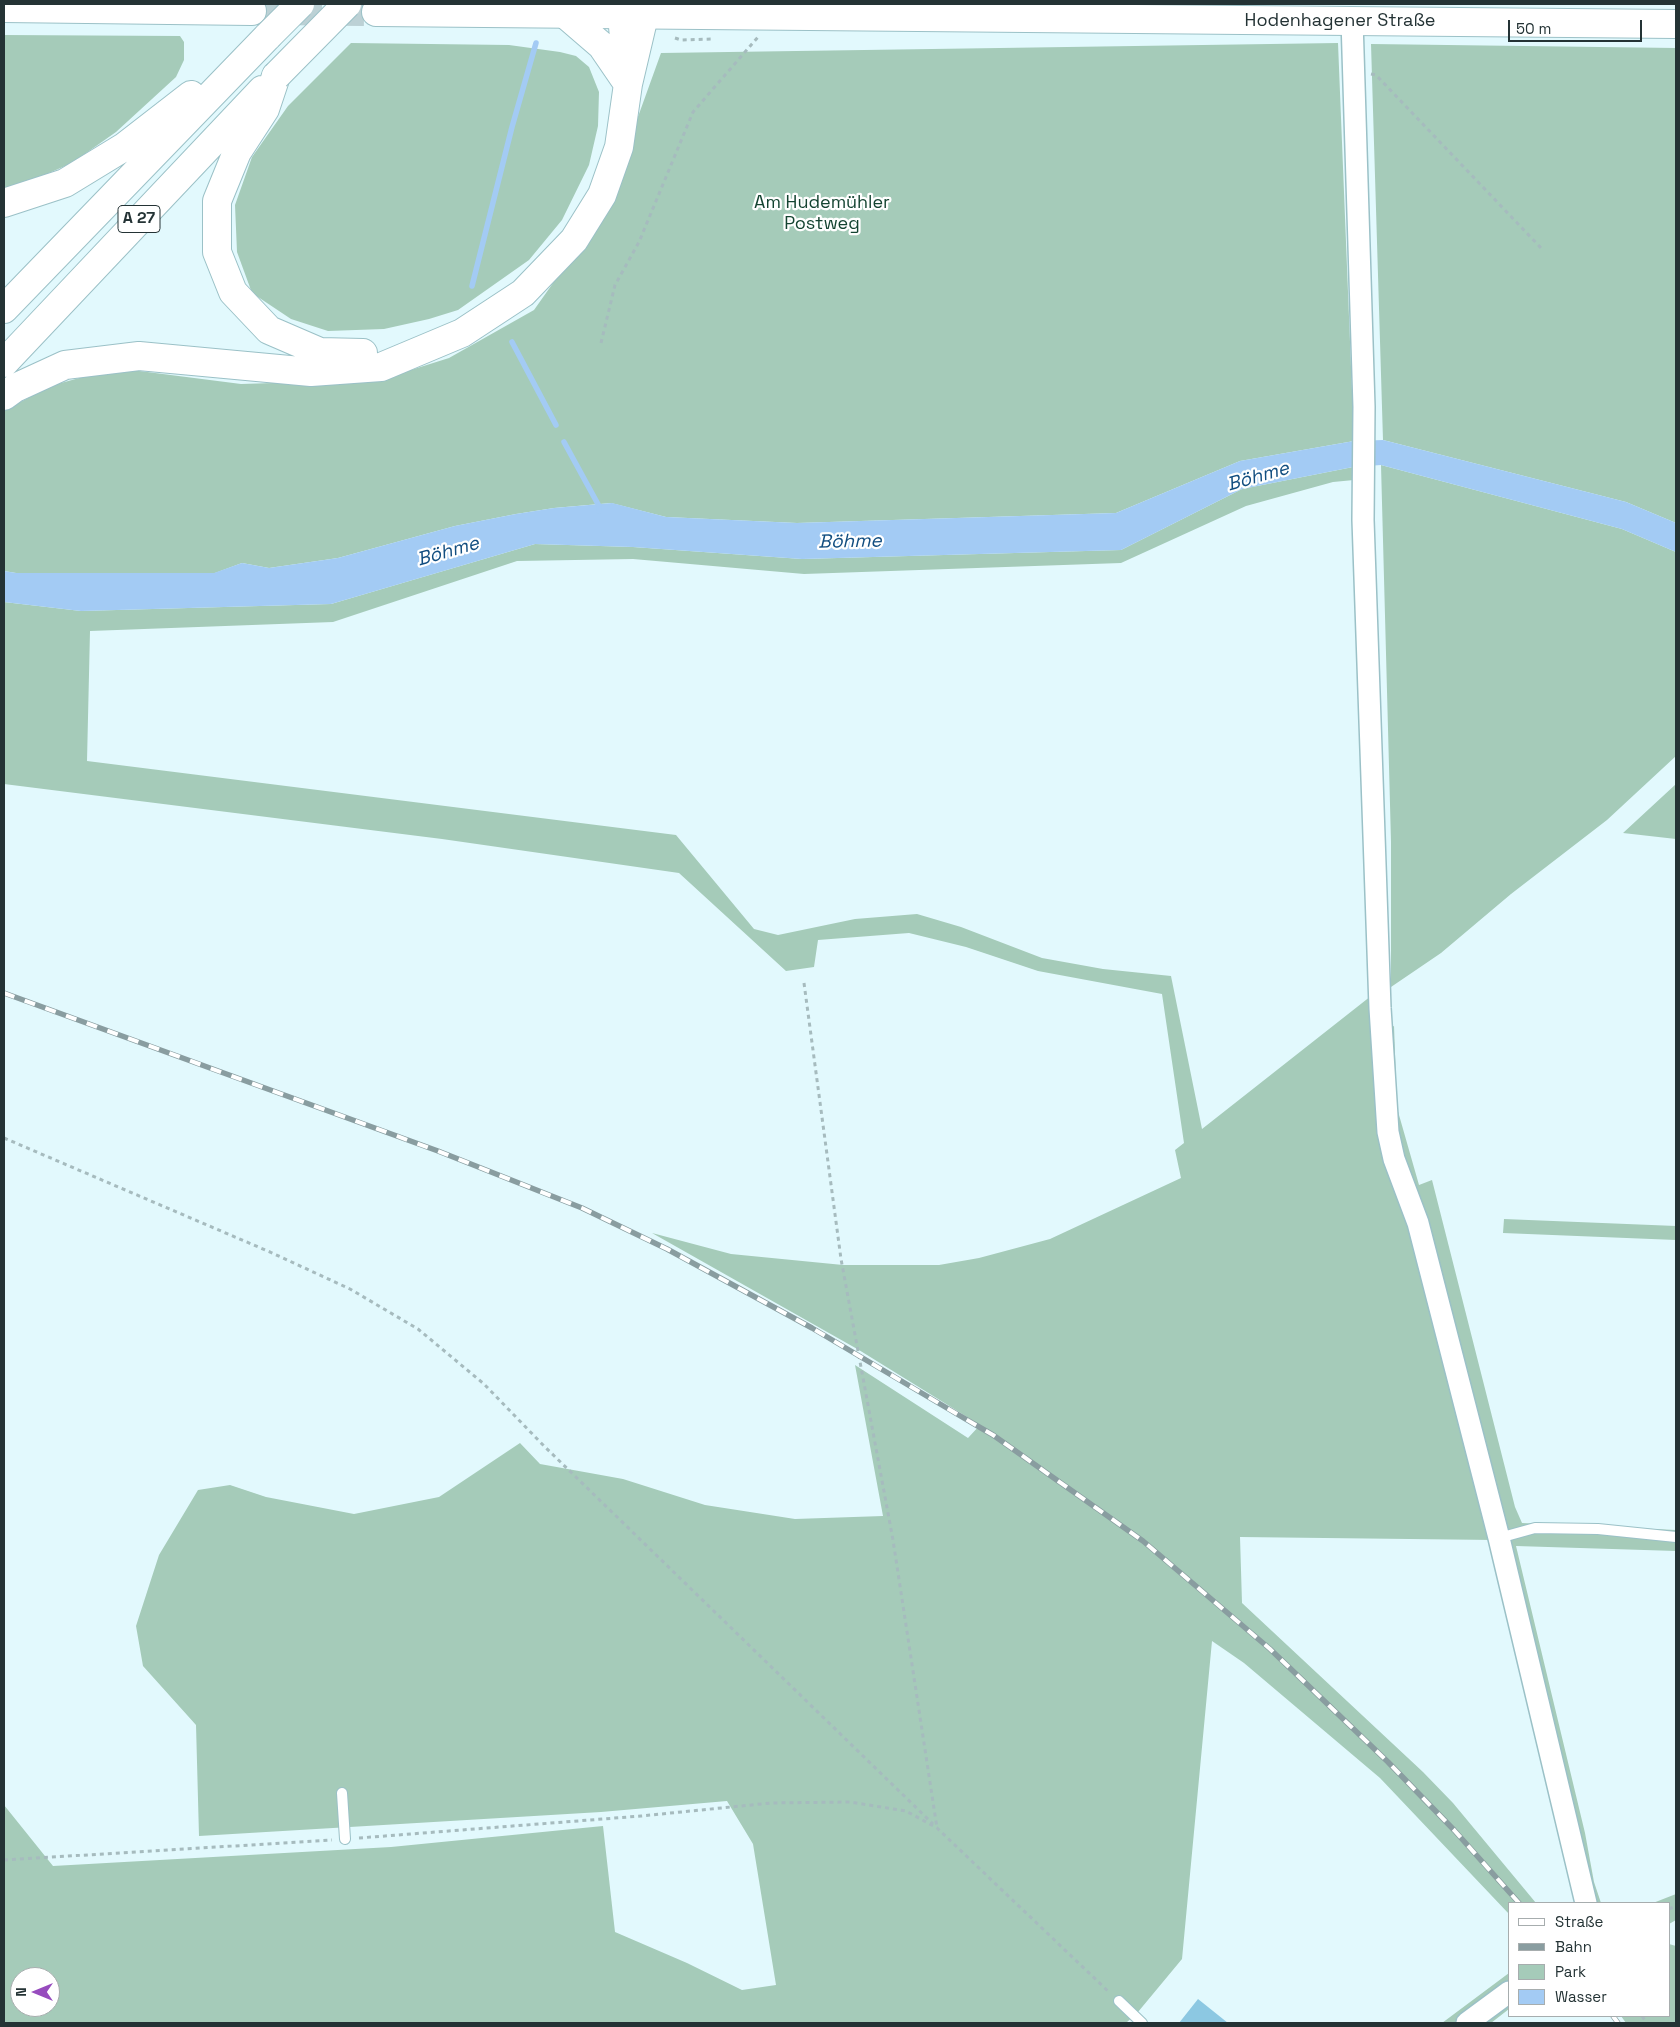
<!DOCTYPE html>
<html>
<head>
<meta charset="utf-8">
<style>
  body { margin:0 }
  #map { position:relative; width:1680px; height:2027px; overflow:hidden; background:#e2f9fd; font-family:"Space Grotesk",sans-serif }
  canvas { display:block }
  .frame { position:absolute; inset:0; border:5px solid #243335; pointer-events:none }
  .legend { position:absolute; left:1508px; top:1902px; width:162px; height:115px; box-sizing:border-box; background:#fff; border:1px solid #a7adae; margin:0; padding:6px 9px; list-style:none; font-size:15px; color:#243335 }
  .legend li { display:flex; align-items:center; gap:10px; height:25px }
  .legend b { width:25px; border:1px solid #a7adae }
  .north { position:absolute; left:10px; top:1967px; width:50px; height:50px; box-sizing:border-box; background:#fff; border:1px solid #a7adae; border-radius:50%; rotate:270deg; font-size:14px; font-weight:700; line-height:20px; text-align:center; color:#243335 }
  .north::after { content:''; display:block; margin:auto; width:18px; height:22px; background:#974cbe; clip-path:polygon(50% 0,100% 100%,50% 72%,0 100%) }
  .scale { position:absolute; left:1508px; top:20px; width:134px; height:22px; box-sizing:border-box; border:2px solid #243335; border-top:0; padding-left:6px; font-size:15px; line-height:18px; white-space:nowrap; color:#243335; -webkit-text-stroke:4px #fff; paint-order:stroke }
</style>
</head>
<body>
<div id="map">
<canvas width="1680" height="2027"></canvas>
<div class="frame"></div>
<ul class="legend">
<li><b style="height:6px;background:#fff"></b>Straße</li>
<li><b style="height:6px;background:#899da0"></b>Bahn</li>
<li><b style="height:14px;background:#a5cbb9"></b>Park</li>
<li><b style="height:14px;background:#a3cbf4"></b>Wasser</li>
</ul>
<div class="north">N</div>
<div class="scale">50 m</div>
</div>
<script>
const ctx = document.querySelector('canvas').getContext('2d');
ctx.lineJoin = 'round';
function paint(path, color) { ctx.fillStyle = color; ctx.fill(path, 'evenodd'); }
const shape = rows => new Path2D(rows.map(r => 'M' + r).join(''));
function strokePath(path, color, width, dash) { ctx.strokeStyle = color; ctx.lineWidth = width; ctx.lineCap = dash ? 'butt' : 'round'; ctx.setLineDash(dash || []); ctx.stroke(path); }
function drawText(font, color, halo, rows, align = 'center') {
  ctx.font = font + ' "Space Grotesk",sans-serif'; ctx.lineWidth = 4.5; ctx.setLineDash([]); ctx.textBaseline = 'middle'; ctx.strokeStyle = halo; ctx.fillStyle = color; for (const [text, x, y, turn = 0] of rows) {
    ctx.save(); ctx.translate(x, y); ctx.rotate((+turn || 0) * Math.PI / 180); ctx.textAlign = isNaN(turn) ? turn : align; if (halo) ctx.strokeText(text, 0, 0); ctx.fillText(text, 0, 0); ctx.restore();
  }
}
const green = shape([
  [4,35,180,36,184,42,184,60,176,77,116,132,72,163,26,183,4,189],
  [351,43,509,45,560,52,576,56,589,67,599,92,598,126,589,165,562,220,529,260,458,310,429,319,384,329,328,331,291,319,252,293,237,252,235,205,252,157,288,106],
  [1338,43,1354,441,1240,461,1116,513,797,523,666,517,611,503,554,508,516,514,455,526,338,558,269,568,242,563,215,573,16,573,4,571,4,411,50,386,116,368,241,384,337,381,395,375,449,358,534,310,604,211,661,53],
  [1371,44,1676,48,1676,523,1626,502,1383,440],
  [1381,465,1622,529,1676,552,1676,756,1607,820,1511,894,1441,953,1391,987,1391,842],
  [1353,467,1354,480,1333,482,1246,506,1121,563,804,574,633,559,517,561,333,622,90,631,87,761,676,835,754,929,778,935,855,919,917,914,961,927,1042,958,1103,969,1171,976,1202,1129,1371,996,1374,1035,1394,1026,1397,1108,1419,1185,1432,1180,1515,1507,1522,1523,1676,1530,1676,1551,1516,1546,1585,1833,1594,1882,1601,1903,1577,1903,1494,1540,1240,1537,1242,1603,1423,1772,1453,1803,1536,1903,1509,1903,1509,1914,1380,1778,1244,1663,1212,1641,1182,1959,1138,2012,1126,2023,4,2023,4,1805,53,1866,391,1847,603,1826,615,1932,687,1963,742,1990,776,1985,753,1844,727,1801,601,1812,199,1836,196,1725,143,1666,136,1626,159,1555,198,1490,230,1485,266,1497,354,1514,439,1497,520,1443,540,1464,623,1479,705,1505,795,1519,883,1516,855,1365,968,1438,980,1425,859,1350,652,1233,731,1254,843,1265,939,1265,979,1258,1050,1239,1181,1178,1175,1150,1184,1143,1162,994,1038,971,966,947,909,933,818,940,814,967,786,971,679,873,442,839,4,784,4,602,81,611,331,604,535,544,633,547,802,559,1121,550,1242,489],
  [20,1977,50,1977,50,2007,20,2007],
  [1676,784,1676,839,1623,833],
  [1504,1219,1676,1226,1676,1240,1503,1233],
  [1676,1894,1676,1920,1669,1924,1669,1903,1653,1903],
  [1669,1944,1676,1946,1676,2023,1626,2023,1621,2016,1669,2016],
  [1509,1973,1509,2009,1491,2023,1442,2023]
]);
const water = shape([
  [1383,440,1626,502,1676,523,1676,552,1622,529,1381,465,1353,467,1242,489,1121,550,802,559,633,547,535,544,331,604,81,611,4,602,4,571,16,573,214,573,242,563,269,568,338,558,455,526,516,514,554,508,612,503,666,517,797,523,1116,513,1240,461,1354,441]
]);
const stream = shape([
  [472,286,512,127,536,43],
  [512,342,556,425],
  [564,442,599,506,599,511]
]);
const building = shape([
  [1198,1999,1228,2023,1179,2023]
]);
const secondaryTunnel = shape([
  [252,11,376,12]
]);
const path = shape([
  [675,38,681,40,711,39],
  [1371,74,1376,75,1542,249],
  [601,343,615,285,639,242,693,112,758,37],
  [804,983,841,1259,893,1540,937,1828],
  [4,1138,270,1252,350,1289,418,1329,484,1384,544,1446,933,1824],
  [359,1838,641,1816,771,1803,850,1802,906,1811,937,1828,1110,1993],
  [4,1860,332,1840],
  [1669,1909,1676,1906],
  [1642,2016,1647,2023]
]);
const lane = shape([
  [1499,1538,1535,1528,1598,1529,1676,1537],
  [342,1793,345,1839],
  [1119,2001,1142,2023]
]);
const street = shape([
  [1352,20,1364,407,1363,520,1380,1008,1388,1132,1394,1159,1418,1223,1499,1538,1586,1903],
  [1467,2023,1509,1992]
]);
const secondary = shape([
  [4,8,252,11],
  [376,12,1676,24]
]);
const highway = shape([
  [566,15,602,46,628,84],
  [622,15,626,60],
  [276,76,265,109,237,152,217,201,217,252,233,292,269,330,320,352,363,353],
  [4,203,65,183,124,147,191,95],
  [4,309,268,36],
  [4,363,262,90],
  [4,396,15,388,65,365,139,356,311,372,381,367,462,333,523,293,574,240,602,195,619,147,628,84,644,16]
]);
const rail = shape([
  [4,993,438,1151,582,1208,667,1249,812,1328,957,1414,993,1435,1143,1541,1270,1649,1388,1762,1454,1830,1519,1903],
  [1613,2016,1618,2023]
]);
const highwayBridge = shape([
  [268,36,300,4],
  [276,76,347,4]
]);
const shields = [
  [139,219,42]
];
const shieldNames = [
  ["A 27",139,219]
];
const streetNames = [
  ["Hodenhagener Straße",1340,21]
];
const parkNames = [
  ["Am Hudemühler",822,203],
  ["Postweg",822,224]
];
const waterNames = [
  ["Böhme",1258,477,-16],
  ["Böhme",850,542,-1],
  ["Böhme",448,552,-16]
];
paint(green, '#a5cbb9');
paint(water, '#a3cbf4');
strokePath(stream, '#a3cbf4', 5.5);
paint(building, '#8cc8e2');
strokePath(secondaryTunnel, '#bcd1d5', 28, [28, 14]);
strokePath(lane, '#9bc1c7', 12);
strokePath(street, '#9bc1c7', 24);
strokePath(secondary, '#9bc1c7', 30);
strokePath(highway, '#9bc1c7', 30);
strokePath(path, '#a6bbbe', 3, [4, 4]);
strokePath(lane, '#fff', 10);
strokePath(street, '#fff', 21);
strokePath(secondary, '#fff', 28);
strokePath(highway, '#fff', 28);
strokePath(rail, '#899da0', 5.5);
strokePath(rail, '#fff', 4, [11]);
strokePath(highwayBridge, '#9bc1c7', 30, []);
strokePath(highwayBridge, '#fff', 28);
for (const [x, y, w] of shields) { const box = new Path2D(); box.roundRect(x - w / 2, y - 13.5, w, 27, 4); ctx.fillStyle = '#fff'; ctx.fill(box); strokePath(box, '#243335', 1); }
drawText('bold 16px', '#243335', null, shieldNames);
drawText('18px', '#243335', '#fff', streetNames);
drawText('18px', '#144431', '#fff', parkNames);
drawText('italic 19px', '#124e80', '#fff', waterNames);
</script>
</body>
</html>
